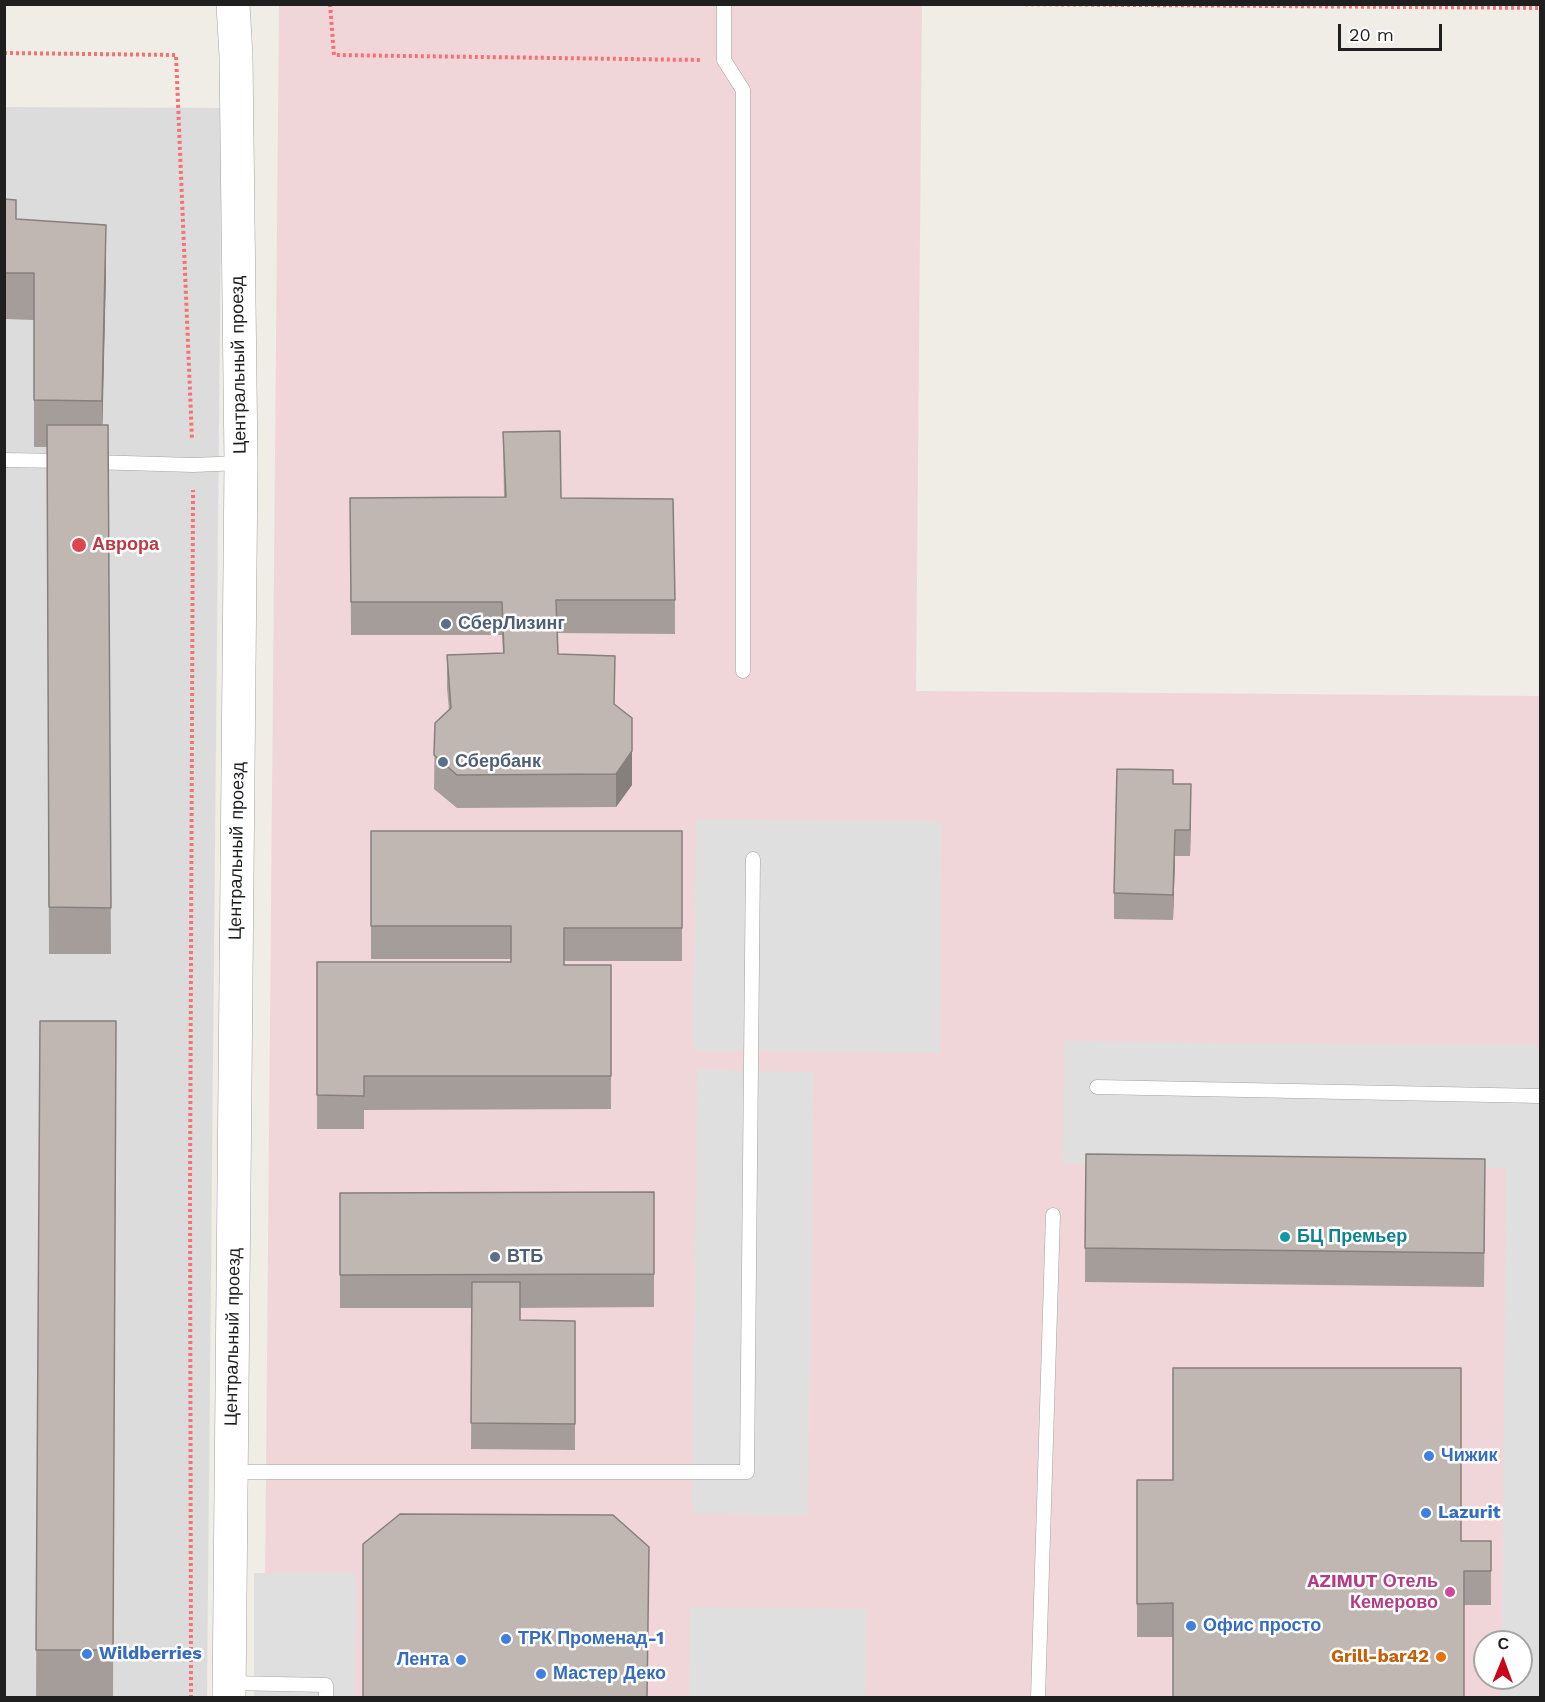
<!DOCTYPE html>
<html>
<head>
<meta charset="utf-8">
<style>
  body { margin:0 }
  #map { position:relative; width:1545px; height:1702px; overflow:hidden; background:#f0ece6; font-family:"Work Sans",sans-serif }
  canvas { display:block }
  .frame { position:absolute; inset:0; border:6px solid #1f1f1f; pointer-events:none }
  .north { position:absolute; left:1473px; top:1630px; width:60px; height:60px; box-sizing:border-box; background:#fff; border:2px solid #a5a5a5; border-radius:50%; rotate:1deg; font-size:16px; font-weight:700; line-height:24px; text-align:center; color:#1f1f1f }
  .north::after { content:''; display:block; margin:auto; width:21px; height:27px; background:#c9061a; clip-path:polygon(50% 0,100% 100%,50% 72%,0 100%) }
  .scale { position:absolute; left:1338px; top:24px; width:104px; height:27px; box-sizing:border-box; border:3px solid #1f1f1f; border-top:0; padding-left:8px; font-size:18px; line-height:21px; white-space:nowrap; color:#1f1f1f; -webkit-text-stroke:4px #fff; paint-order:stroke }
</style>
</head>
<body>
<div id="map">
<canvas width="1545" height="1702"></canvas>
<div class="frame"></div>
<div class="north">С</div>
<div class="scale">20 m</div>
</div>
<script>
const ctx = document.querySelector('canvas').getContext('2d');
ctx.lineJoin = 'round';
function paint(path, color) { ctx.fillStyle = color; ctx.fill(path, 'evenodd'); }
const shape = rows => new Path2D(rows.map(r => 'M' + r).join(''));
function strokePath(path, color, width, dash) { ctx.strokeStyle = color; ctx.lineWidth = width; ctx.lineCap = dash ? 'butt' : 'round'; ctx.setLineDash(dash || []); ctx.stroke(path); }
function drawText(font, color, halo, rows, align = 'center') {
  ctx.font = font + ' "Work Sans",sans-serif'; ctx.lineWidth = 5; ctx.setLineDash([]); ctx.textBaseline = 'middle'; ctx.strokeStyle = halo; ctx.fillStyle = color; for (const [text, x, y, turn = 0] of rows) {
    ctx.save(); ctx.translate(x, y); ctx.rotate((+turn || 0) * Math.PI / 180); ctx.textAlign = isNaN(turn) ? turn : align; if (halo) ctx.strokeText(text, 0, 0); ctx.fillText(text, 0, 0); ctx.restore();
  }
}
const residential = shape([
  [5,107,222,108,207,1697,5,1698]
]);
const commercial = shape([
  [279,5,922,5,916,691,1540,696,1540,1697,264,1698],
  [1485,1642,1521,1642,1521,1678,1485,1678]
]);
const parking = shape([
  [696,819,942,822,940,1053,693,1050],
  [1064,1041,1540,1046,1540,1697,1501,1697,1501,1678,1521,1678,1521,1642,1502,1642,1506,1168,1063,1164],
  [697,1070,814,1072,808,1515,692,1513],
  [254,1573,356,1573,355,1697,254,1698],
  [690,1607,866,1609,865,1697,689,1697]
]);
const path = shape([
  [330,4,334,55,700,60],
  [1007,4,1540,8],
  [4,53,176,55,192,440],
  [191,1698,190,1189,193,490]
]);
const service = shape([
  [724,4,724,60,743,90,743,671],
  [4,460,65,461],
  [91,462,193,465,241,463],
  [1097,1087,1540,1096],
  [232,1472,747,1472,753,859],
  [229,1683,326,1685,326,1698],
  [1038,1698,1053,1215]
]);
const tertiary = shape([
  [229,1698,241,463,236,56,233,4]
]);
const wall = shape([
  [4,199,16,219,106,272,102,425,108,425,111,954,49,954,47,447,34,447,34,320,4,319],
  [503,432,561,498,675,600,675,634,557,633,558,654,615,704,632,785,616,807,457,808,434,789,435,723,449,710,447,688,447,655,503,653,502,635,351,635,350,498,504,497],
  [1173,784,1191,810,1190,856,1175,856,1173,920,1114,919,1114,893],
  [371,831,682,831,682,961,564,961,564,965,611,965,611,1109,364,1110,364,1129,317,1129,317,962,511,962,511,959,371,959],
  [40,1021,116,1021,113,1697,36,1696],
  [654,1192,654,1307,520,1308,520,1320,575,1321,575,1450,471,1449,472,1308,340,1308,340,1193],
  [1485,1193,1484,1287,1085,1282,1085,1248],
  [1137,1480,1173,1480,1461,1541,1491,1541,1491,1605,1464,1605,1173,1637,1137,1637]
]);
const shadedWall = shape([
  [106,225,106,272,102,448,102,401],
  [632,751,632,785,616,807,616,774],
  [1191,784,1191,810,1190,856,1190,830],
  [1175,830,1175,856,1173,920,1173,895]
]);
const building = shape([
  [4,199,16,200,16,219,106,225,102,401,34,400,34,273,4,273,4,199],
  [47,425,108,425,111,908,49,907,47,425],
  [560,431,561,498,673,499,675,600,556,600,558,654,615,656,614,704,632,718,632,751,616,774,457,775,434,755,435,723,451,708,447,655,504,653,502,602,351,602,350,498,506,497,503,432,560,431],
  [1117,769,1173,770,1173,784,1191,784,1190,830,1175,830,1173,895,1114,893,1117,769],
  [371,831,682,831,682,928,564,928,564,965,611,965,611,1076,364,1076,364,1096,317,1095,317,962,511,962,511,926,371,926,371,831],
  [40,1021,116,1021,113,1650,36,1650,40,1021],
  [1086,1154,1485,1159,1484,1253,1085,1248,1086,1154],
  [654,1192,654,1274,340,1275,340,1193,654,1192],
  [472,1282,520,1282,520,1320,575,1321,575,1424,471,1423,472,1282],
  [1173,1368,1461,1368,1461,1541,1491,1541,1491,1571,1464,1571,1464,1698,1173,1698,1173,1603,1137,1604,1137,1480,1173,1480,1173,1368],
  [400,1514,613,1515,649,1547,647,1698,363,1698,363,1544,400,1514]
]);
const markers = [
  [79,545,8,"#e0444e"],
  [446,624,6,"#5c6f8a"],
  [443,762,6,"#5c6f8a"],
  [1285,1237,6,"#0f9aa8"],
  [495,1257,6,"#5c6f8a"],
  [1429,1456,6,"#3f7fe0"],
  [1426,1513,6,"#3f7fe0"],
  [1450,1592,6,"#d1479c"],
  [1191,1626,6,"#3f7fe0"],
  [506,1639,6,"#3f7fe0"],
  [87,1654,6,"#3f7fe0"],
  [1441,1657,6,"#e8710a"],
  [461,1660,6,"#3f7fe0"],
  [541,1674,6,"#3f7fe0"]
];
const streetNames = [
  ["Центральный проезд",239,365,-91],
  ["Центральный проезд",237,851,-89],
  ["Центральный проезд",233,1337,-89]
];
const healthNames = [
  ["Аврора",92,545]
];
const serviceNames = [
  ["СберЛизинг",458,624],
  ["Сбербанк",455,762],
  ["ВТБ",507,1257]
];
const cultureNames = [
  ["БЦ Премьер",1297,1237]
];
const shopNames = [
  ["Чижик",1441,1456],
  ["Lazurit",1438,1513],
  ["Офис просто",1203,1626],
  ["ТРК Променад-1",518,1639],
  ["Wildberries",99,1654],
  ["Лента",449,1660,"right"],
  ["Мастер Деко",553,1674]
];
const hotelNames = [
  ["AZIMUT Отель",1438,1582],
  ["Кемерово",1438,1603]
];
const foodNames = [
  ["Grill-bar42",1429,1657]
];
paint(residential, '#dddcdd');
paint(commercial, '#f0d6d8');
paint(parking, '#dfdfdf');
strokePath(service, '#a3a3a3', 15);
strokePath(tertiary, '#a3a3a3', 34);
strokePath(path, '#f67171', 4, [3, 3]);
strokePath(service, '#fff', 14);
strokePath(tertiary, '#fff', 33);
paint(wall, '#a59d99');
paint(shadedWall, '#86807d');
paint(building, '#c0b7b2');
strokePath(building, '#86807d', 1.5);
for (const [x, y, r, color] of markers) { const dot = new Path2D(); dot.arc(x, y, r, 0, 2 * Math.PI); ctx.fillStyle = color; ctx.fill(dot); strokePath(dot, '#fff', 2); }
drawText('18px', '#1f1f1f', '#fff', streetNames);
drawText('bold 18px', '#be3a42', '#fff', healthNames, 'left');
drawText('bold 18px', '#4e5e75', '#fff', serviceNames, 'left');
drawText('bold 18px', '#0d838f', '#fff', cultureNames, 'left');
drawText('bold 18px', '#366cbe', '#fff', shopNames, 'left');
drawText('bold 18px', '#b23c85', '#fff', hotelNames, 'right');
drawText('bold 18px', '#c56008', '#fff', foodNames, 'right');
</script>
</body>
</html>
